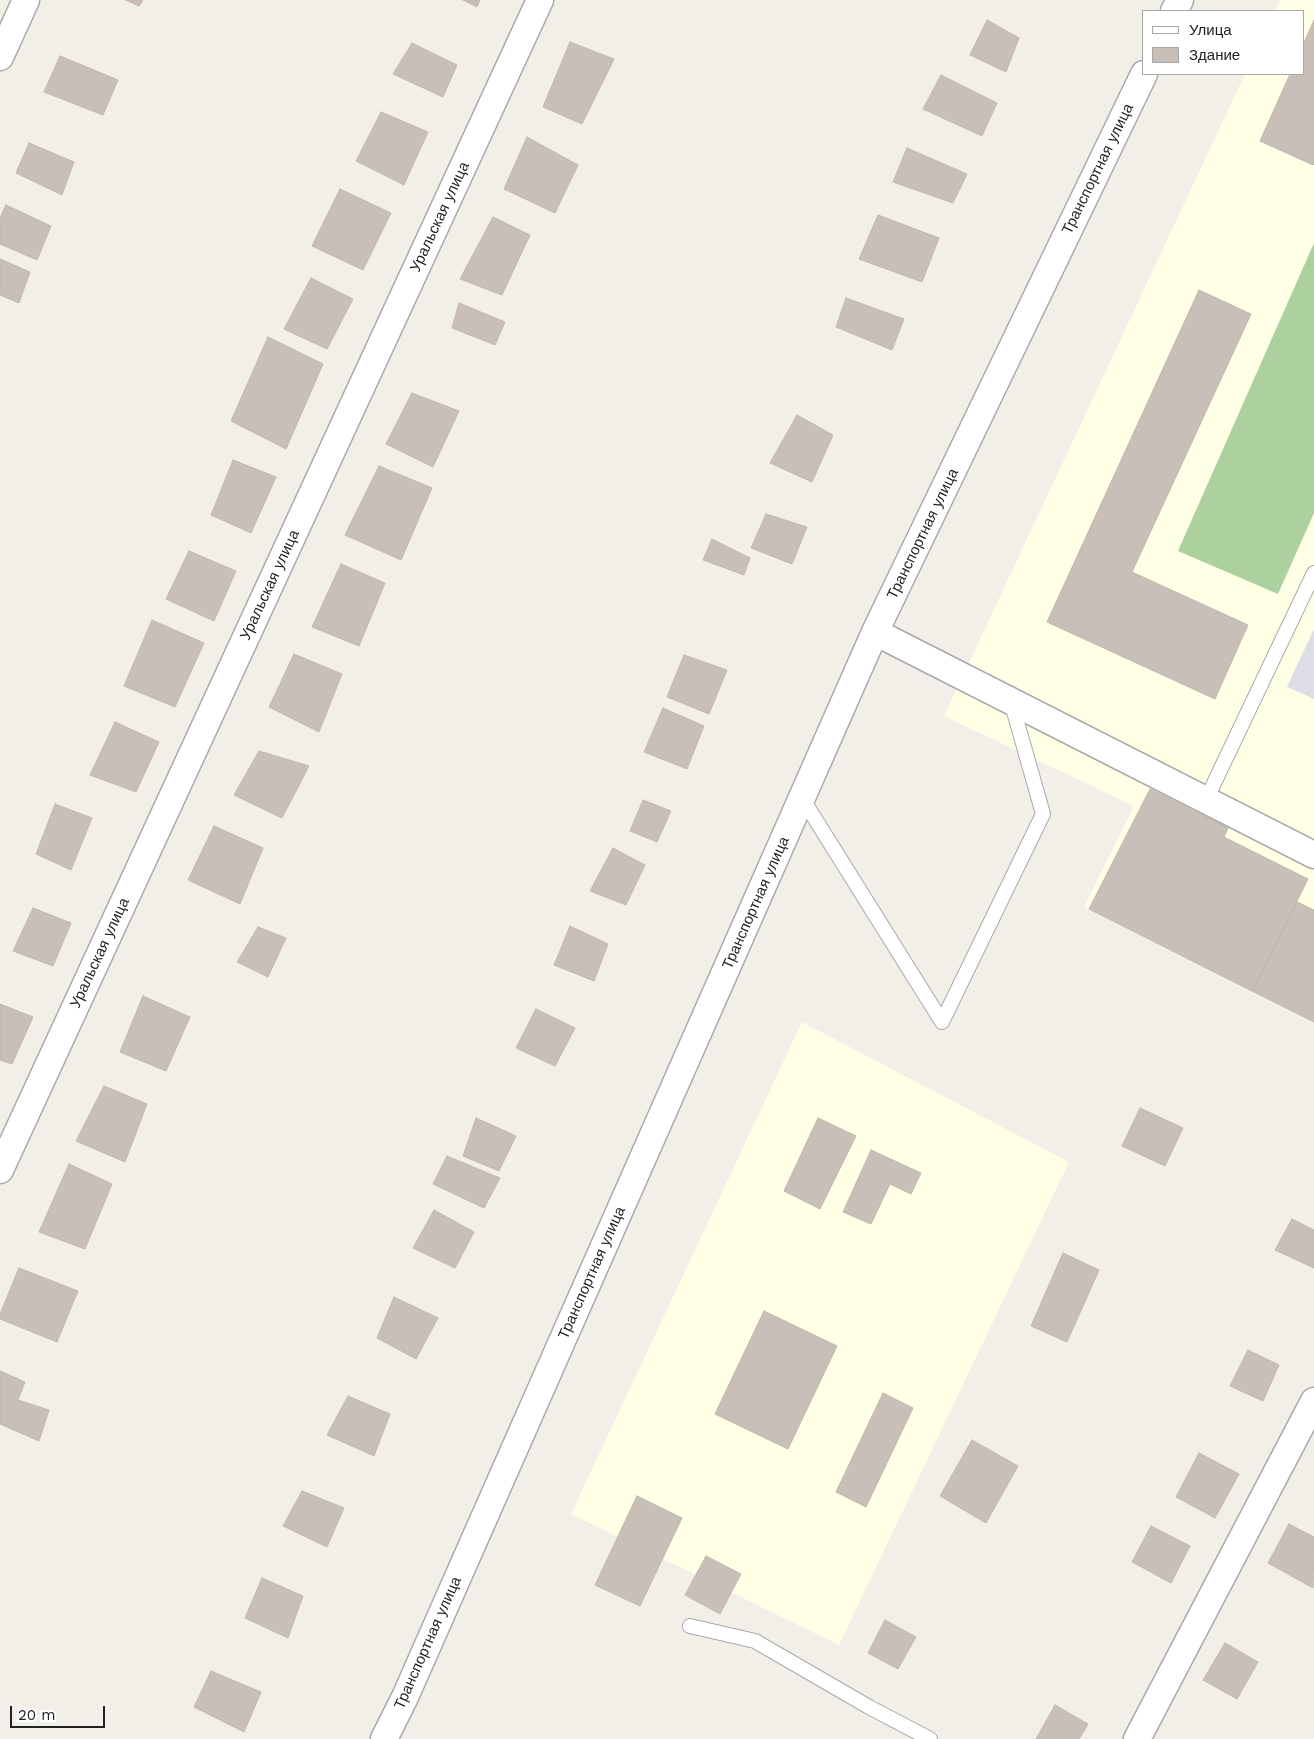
<!DOCTYPE html>
<html>
<head>
<meta charset="utf-8">
<style>
  body { margin:0 }
  #map { position:relative; width:1314px; height:1739px; overflow:hidden; background:#f2efe9; font-family:"Work Sans",sans-serif }
  canvas { display:block }
  .legend { position:absolute; left:1142px; top:10px; width:162px; height:65px; box-sizing:border-box; background:#fff; border:1px solid #a7a7a7; margin:0; padding:6px 9px; list-style:none; font-size:15px; color:#222 }
  .legend li { display:flex; align-items:center; gap:10px; height:25px }
  .legend b { width:25px; border:1px solid #a7a7a7 }
  .scale { position:absolute; left:10px; top:1706px; width:95px; height:22px; box-sizing:border-box; border:2px solid #222; border-top:0; padding-left:6px; font-size:15px; line-height:18px; white-space:nowrap; color:#222; -webkit-text-stroke:4px #fff; paint-order:stroke }
</style>
</head>
<body>
<div id="map">
<canvas width="1314" height="1739"></canvas>
<ul class="legend">
<li><b style="height:6px;background:#fff"></b>Улица</li>
<li><b style="height:14px;background:#c7bfb8"></b>Здание</li>
</ul>
<div class="scale">20 m</div>
</div>
<script>
const ctx = document.querySelector('canvas').getContext('2d');
ctx.lineJoin = 'round';
function paint(path, color) { ctx.fillStyle = color; ctx.fill(path, 'evenodd'); }
const shape = rows => new Path2D(rows.map(r => 'M' + r).join(''));
function strokePath(path, color, width, dash) { ctx.strokeStyle = color; ctx.lineWidth = width; ctx.lineCap = dash ? 'butt' : 'round'; ctx.setLineDash(dash || []); ctx.stroke(path); }
function drawText(font, color, halo, rows, align = 'center') {
  ctx.font = font + ' "Work Sans",sans-serif'; ctx.lineWidth = 4.5; ctx.setLineDash([]); ctx.textBaseline = 'middle'; ctx.strokeStyle = halo; ctx.fillStyle = color; for (const [text, x, y, turn = 0] of rows) {
    ctx.save(); ctx.translate(x, y); ctx.rotate((+turn || 0) * Math.PI / 180); ctx.textAlign = isNaN(turn) ? turn : align; if (halo) ctx.strokeText(text, 0, 0); ctx.fillText(text, 0, 0); ctx.restore();
  }
}
const education = shape([
  [1280,0,1314,0,1314,1022,1084,907,1134,806,944,716,1245,74,1303,74,1303,11,1274,11],
  [802,1022,1069,1162,839,1645,571,1514]
]);
const forest = shape([
  [1314,243,1314,513,1278,594,1178,551]
]);
const plaza = shape([
  [1314,629,1314,699,1287,687]
]);
const building = shape([
  [126,0,143,0,139,6,126,0],
  [463,0,480,0,477,7,463,0],
  [987,20,1019,38,1006,72,970,55,987,20],
  [1314,20,1314,164,1313,165,1260,141,1290,74,1303,74,1303,45,1314,20],
  [570,42,614,59,582,124,543,107,570,42],
  [412,43,457,65,443,97,393,74,412,43],
  [60,56,118,80,103,115,44,92,60,56],
  [941,75,997,103,982,136,923,109,941,75],
  [381,112,428,132,404,185,356,161,381,112],
  [527,137,578,165,555,213,504,189,527,137],
  [29,143,74,162,62,195,16,173,29,143],
  [907,148,967,174,953,203,893,182,907,148],
  [340,189,391,213,363,270,312,246,340,189],
  [6,205,51,226,37,260,0,244,0,218,6,205],
  [878,215,939,238,922,282,859,259,878,215],
  [493,217,530,235,502,295,460,279,493,217],
  [0,259,30,272,19,303,0,295,0,259],
  [311,278,353,299,327,349,284,329,311,278],
  [1199,290,1251,314,1132,572,1248,625,1215,699,1047,622,1199,290],
  [846,298,904,319,892,350,836,327,846,298],
  [459,303,505,322,495,345,452,328,459,303],
  [268,337,323,364,286,449,231,421,268,337],
  [412,393,459,411,433,467,386,444,412,393],
  [797,415,833,435,812,482,770,463,797,415],
  [233,460,276,477,251,533,211,515,233,460],
  [379,466,432,488,401,560,345,535,379,466],
  [766,514,807,527,792,564,751,548,766,514],
  [712,539,750,558,744,575,703,560,712,539],
  [189,551,236,571,214,621,166,599,189,551],
  [341,564,385,583,359,646,312,627,341,564],
  [152,620,204,643,175,707,124,686,152,620],
  [294,654,342,674,319,732,269,707,294,654],
  [684,655,727,670,709,714,667,697,684,655],
  [663,708,704,726,687,769,644,752,663,708],
  [115,722,159,742,136,792,90,775,115,722],
  [259,751,309,766,282,818,234,795,259,751],
  [1150,789,1228,828,1224,837,1308,879,1252,991,1089,909,1150,789],
  [643,800,671,811,657,842,630,831,643,800],
  [55,804,92,818,71,870,36,854,55,804],
  [214,826,263,848,240,904,188,880,214,826],
  [613,848,645,865,626,905,590,891,613,848],
  [1297,902,1314,910,1314,1022,1252,991,1297,902],
  [33,908,71,923,53,966,13,951,33,908],
  [570,926,608,944,594,981,554,965,570,926],
  [258,927,286,938,268,977,237,962,258,927],
  [143,996,190,1017,166,1071,120,1052,143,996],
  [0,1004,33,1017,12,1064,0,1060,0,1004],
  [536,1009,575,1028,555,1066,516,1048,536,1009],
  [104,1086,147,1104,125,1162,76,1141,104,1086],
  [1140,1108,1183,1128,1165,1166,1122,1146,1140,1108],
  [476,1118,516,1136,499,1171,463,1156,476,1118],
  [818,1118,856,1136,820,1209,784,1191,818,1118],
  [871,1150,921,1173,911,1194,890,1184,871,1224,843,1212,871,1150],
  [447,1156,500,1178,484,1208,433,1184,447,1156],
  [69,1164,112,1184,85,1249,39,1232,69,1164],
  [434,1210,474,1232,455,1268,413,1248,434,1210],
  [1292,1219,1314,1230,1314,1268,1275,1250,1292,1219],
  [1063,1253,1099,1270,1067,1342,1031,1326,1063,1253],
  [19,1268,78,1291,57,1342,0,1319,0,1314,19,1268],
  [394,1297,438,1318,416,1359,377,1338,394,1297],
  [764,1311,837,1346,788,1449,715,1414,764,1311],
  [1248,1350,1279,1365,1263,1401,1230,1386,1248,1350],
  [0,1371,25,1382,18,1400,49,1410,39,1441,0,1424,0,1371],
  [883,1393,913,1408,866,1507,836,1492,883,1393],
  [348,1396,390,1414,374,1456,327,1435,348,1396],
  [972,1440,1018,1466,986,1523,940,1496,972,1440],
  [1199,1453,1239,1474,1215,1518,1176,1497,1199,1453],
  [302,1491,344,1508,327,1547,283,1526,302,1491],
  [637,1496,682,1518,640,1606,595,1585,637,1496],
  [1289,1524,1314,1537,1313,1588,1268,1563,1289,1524],
  [1151,1526,1190,1546,1171,1583,1132,1562,1151,1526],
  [706,1556,741,1574,720,1614,685,1595,706,1556],
  [262,1578,303,1596,288,1638,245,1618,262,1578],
  [885,1620,916,1637,898,1669,868,1653,885,1620],
  [1225,1643,1258,1662,1237,1699,1203,1680,1225,1643],
  [211,1671,261,1692,244,1732,194,1707,211,1671],
  [1055,1705,1088,1724,1079,1739,1036,1739,1055,1705]
]);
const service = shape([
  [802,798,942,1022],
  [1206,800,1314,573],
  [942,1022,1043,814,1011,701],
  [690,1626,755,1641,869,1707,930,1739]
]);
const minor = shape([
  [1174,11,1180,0],
  [0,57,26,0],
  [875,632,1314,855],
  [0,1170,540,0],
  [384,1739,405,1697,875,632,1144,74],
  [1137,1739,1314,1401]
]);
const streetNames = [
  ["Транспортная улица",1098,169,-64],
  ["Уральская улица",440,217,-65],
  ["Транспортная улица",923,534,-64],
  ["Уральская улица",270,585,-65],
  ["Транспортная улица",756,903,-66],
  ["Уральская улица",100,953,-65],
  ["Транспортная улица",592,1273,-66],
  ["Транспортная улица",428,1643,-66]
];
paint(education, '#ffffe5');
paint(forest, '#add19e');
paint(plaza, '#dddde8');
paint(building, '#c7bfb8');
strokePath(building, '#c4b6ab', 1);
strokePath(service, '#a9a9a9', 16);
strokePath(minor, '#a9a9a9', 29);
strokePath(service, '#fff', 14);
strokePath(minor, '#fff', 26);
drawText('15px', '#222', '#fff', streetNames);
</script>
</body>
</html>
